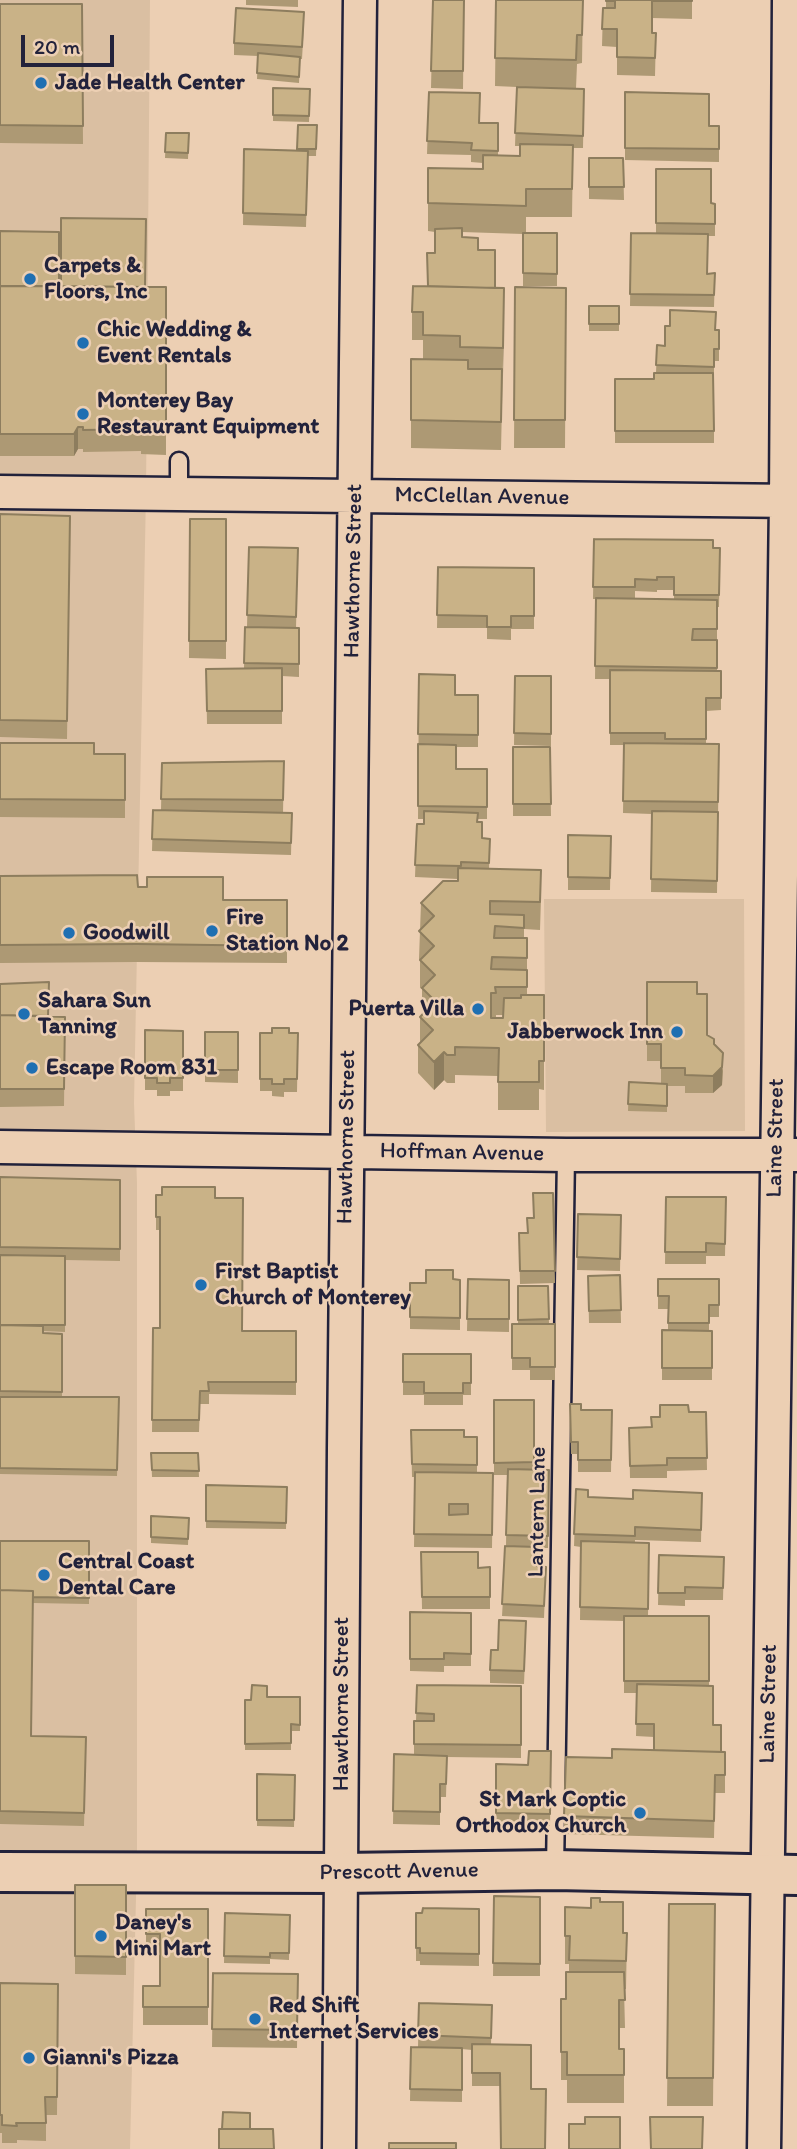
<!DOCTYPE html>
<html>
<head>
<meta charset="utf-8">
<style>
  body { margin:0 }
  #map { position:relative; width:797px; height:2149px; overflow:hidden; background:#eccfb3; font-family:Itim,sans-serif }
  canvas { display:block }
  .scale { position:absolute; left:21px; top:35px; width:93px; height:32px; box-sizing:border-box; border:4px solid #22223b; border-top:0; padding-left:9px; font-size:21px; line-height:24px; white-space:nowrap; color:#22223b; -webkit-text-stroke:5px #eccfb3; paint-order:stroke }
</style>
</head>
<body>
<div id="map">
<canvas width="797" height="2149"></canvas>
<div class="scale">20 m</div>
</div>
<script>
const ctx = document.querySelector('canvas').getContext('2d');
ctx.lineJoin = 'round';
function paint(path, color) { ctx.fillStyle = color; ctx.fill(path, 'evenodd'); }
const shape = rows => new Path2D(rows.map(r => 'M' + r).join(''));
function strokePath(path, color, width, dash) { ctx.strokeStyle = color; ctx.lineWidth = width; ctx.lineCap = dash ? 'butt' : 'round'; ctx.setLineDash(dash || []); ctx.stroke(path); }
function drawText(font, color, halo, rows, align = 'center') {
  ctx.font = font + ' Itim,sans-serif'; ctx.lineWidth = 5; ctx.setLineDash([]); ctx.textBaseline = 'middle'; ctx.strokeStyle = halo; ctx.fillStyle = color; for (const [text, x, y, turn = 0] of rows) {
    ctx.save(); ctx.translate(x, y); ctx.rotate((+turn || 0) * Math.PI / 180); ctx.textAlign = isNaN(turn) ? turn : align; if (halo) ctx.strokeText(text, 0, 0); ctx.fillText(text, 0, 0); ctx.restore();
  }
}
const built = shape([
  [0,0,150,0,146,493,134,1103,137,1183,137,1855,130,2149,0,2149],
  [544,899,744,899,745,1131,546,1132]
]);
const service = shape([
  [179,494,179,461],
  [555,1870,566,1155]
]);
const minor = shape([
  [0,492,797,501],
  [0,1147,566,1155,797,1155],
  [339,2149,344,1448,360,0],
  [764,2149,786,501,789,0]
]);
const tertiary = shape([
  [0,1872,341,1873,555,1870,797,1875]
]);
const wall = shape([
  [246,0,298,0,298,7,246,5],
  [433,0,464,0,463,89,431,88],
  [496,0,583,0,582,63,577,64,576,88,584,89,583,148,573,148,572,217,526,217,526,233,557,233,557,286,523,286,523,234,462,232,462,237,478,250,495,288,504,316,501,450,411,448,411,359,423,359,423,340,412,340,412,312,428,286,435,253,435,232,428,231,428,168,483,169,483,163,471,162,471,155,427,154,429,92,479,123,498,123,498,155,520,156,520,146,515,146,517,87,495,86],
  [606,0,692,0,692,19,652,18,652,33,656,33,655,76,617,75,617,47,602,46,603,8,606,8],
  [0,4,82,4,83,144,0,143],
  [304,24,302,59,300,59,299,83,257,79,258,56,234,55,234,43],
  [273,88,310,89,309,122,273,121],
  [625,92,709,126,719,126,719,162,625,160],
  [298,125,317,125,316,156,308,156,306,227,243,225,244,149,297,150],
  [166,133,189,133,188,159,165,158],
  [589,158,623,158,624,200,589,199],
  [656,169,711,203,715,204,715,236,708,236,707,274,715,273,714,307,630,306,631,233,656,233],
  [0,231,59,286,166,287,166,455,141,454,141,451,83,452,83,449,78,449,74,456,0,456],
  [515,287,566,288,565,448,514,448],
  [589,306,619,306,619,331,589,331],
  [715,330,719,330,719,361,714,361,714,443,615,443,615,379,654,379,656,373,657,345,665,346],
  [0,514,70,516,67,739,0,737],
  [190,519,226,519,226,659,189,658],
  [594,539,720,548,719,607,717,607,717,671,721,671,721,710,706,711,706,744,719,744,717,893,651,892,652,814,623,813,624,745,610,745,610,679,595,679,596,599,593,599],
  [657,590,674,590,674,599,635,598,635,591,657,592],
  [249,547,298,548,296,628,299,628,299,677,282,676,282,724,207,724,206,669,244,668,245,627,247,627],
  [438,567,534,568,534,629,511,629,511,640,487,639,487,628,437,628],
  [419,674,455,695,478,695,478,747,456,747,456,769,487,769,487,819,477,819,482,838,490,839,489,869,541,898,540,930,524,929,524,938,527,938,527,995,544,995,544,1090,539,1089,539,1110,498,1110,498,1076,455,1075,455,1083,447,1083,444,1080,434,1090,418,1073,418,1045,420,1043,420,1017,422,1015,422,989,420,988,420,960,419,959,421,903,458,881,458,879,415,877,417,824,424,824,424,819,418,819],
  [496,1015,503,1015,503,1018,496,1018],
  [515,676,551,676,551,746,514,745],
  [0,743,94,754,125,754,125,818,0,817],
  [513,747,550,747,551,816,513,816],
  [284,761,283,813,292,813,291,855,152,851,153,810,161,810,162,763],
  [568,835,611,836,610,890,568,890],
  [0,876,138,887,223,900,287,900,287,963,137,962,0,963],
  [647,982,697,994,707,1035,714,1044,723,1071,722,1085,713,1093,685,1093,685,1086,667,1086,667,1112,628,1111,629,1082,661,1083,661,1061,647,1061],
  [0,984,49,1016,65,1017,64,1106,0,1107],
  [145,1030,183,1031,183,1091,170,1091,170,1096,157,1096,157,1090,145,1090],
  [205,1032,238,1032,238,1083,205,1082],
  [260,1033,298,1033,297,1092,284,1092,284,1097,272,1096,272,1091,260,1091],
  [0,1177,120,1180,120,1261,65,1260,65,1332,43,1331,43,1333,62,1334,62,1397,119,1397,117,1476,0,1474],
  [553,1193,555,1283,520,1284,519,1233,527,1233,534,1218],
  [156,1195,215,1198,242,1331,296,1331,296,1395,209,1394,209,1404,200,1404,199,1432,152,1432,153,1328,160,1328,160,1230,156,1230],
  [666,1197,726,1197,725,1256,706,1256,706,1264,665,1264],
  [578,1214,621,1215,620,1271,577,1270],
  [620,1275,621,1323,589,1323,588,1276],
  [453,1279,460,1280,460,1330,410,1329,410,1283,426,1283],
  [468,1279,509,1280,509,1332,467,1331],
  [658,1279,719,1279,719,1317,709,1317,709,1331,712,1331,712,1380,662,1380,662,1330,668,1330,668,1309,658,1309],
  [518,1286,548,1286,549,1324,555,1324,555,1380,530,1380,530,1370,512,1370,512,1324,518,1324],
  [403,1354,471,1354,471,1395,463,1395,463,1405,424,1405,424,1395,403,1395],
  [494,1400,534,1400,534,1469,549,1470,548,1548,537,1548,537,1566,546,1567,544,1618,502,1616,506,1546,507,1475,494,1475],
  [570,1404,581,1410,612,1410,611,1472,578,1472,578,1454,571,1454],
  [706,1412,707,1470,667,1471,667,1478,630,1478,629,1428,651,1427,660,1417],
  [411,1430,464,1437,477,1437,477,1473,493,1473,492,1548,414,1547,415,1477,412,1477],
  [151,1453,198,1453,199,1477,152,1477],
  [206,1485,287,1487,286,1529,206,1528],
  [576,1489,588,1497,633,1499,702,1493,701,1542,635,1540,635,1543,649,1543,648,1616,709,1616,709,1686,713,1725,721,1752,725,1752,725,1793,715,1793,714,1838,564,1834,564,1816,612,1758,654,1750,654,1737,636,1736,637,1693,624,1693,624,1621,580,1620,581,1547,574,1546],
  [151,1516,189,1518,188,1545,151,1543],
  [0,1541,89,1541,89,1604,33,1603,31,1736,86,1737,84,1826,0,1824],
  [421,1552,478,1568,490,1567,490,1609,422,1609],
  [659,1555,724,1557,723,1600,685,1600,685,1606,658,1605],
  [410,1612,471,1613,471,1666,444,1666,444,1672,410,1671],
  [526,1633,524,1684,490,1683,490,1670],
  [417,1685,521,1686,521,1758,447,1757,446,1797,440,1797,440,1825,393,1824,394,1754,414,1755,414,1721,416,1721],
  [267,1697,300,1697,300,1731,291,1731,291,1750,245,1750,245,1700],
  [551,1751,550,1826,496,1825,496,1764,528,1765],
  [257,1774,295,1775,294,1827,257,1826],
  [75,1885,126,1885,126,1975,75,1974],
  [494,1896,540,1897,540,1976,493,1976],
  [600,1902,623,1933,627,1933,626,1989,624,1989,625,2028,619,2028,619,2049,624,2049,624,2103,567,2103,567,2080,561,2080,561,1999,566,1999,569,1972,569,1964,565,1964,565,1907,591,1908],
  [669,1904,715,1904,713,2106,667,2106],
  [146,1909,208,1909,208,2025,143,2025,143,1986,160,1986,160,1952,146,1952],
  [479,1909,479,1966,420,1965,420,1961,416,1961,416,1913],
  [225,1913,290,1915,289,1960,270,1959,270,1964,224,1963],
  [213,1973,298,1974,297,2048,212,2047],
  [0,1983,58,1984,57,2115,46,2115,46,2141,17,2140,17,2143,2,2143,2,2133,0,2133],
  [419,2003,492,2005,491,2044,531,2089,545,2149,500,2086,472,2086,472,2050,462,2049,462,2102,410,2101,411,2047,418,2047]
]);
const shadedWall = shape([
  [504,288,504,316,503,376,503,348],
  [78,427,78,449,74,456,74,434],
  [444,1052,444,1080,434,1090,434,1062],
  [723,1053,722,1085,713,1093,713,1076]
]);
const building = shape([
  [433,0,464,0,463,71,431,71,433,0],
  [496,0,583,0,582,35,577,35,576,60,495,58,496,0],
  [606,0,692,0,692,1,652,1,652,33,656,33,655,58,617,57,617,29,602,29,603,8,615,8,615,1,606,1,606,0],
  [0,4,82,4,83,126,0,125,0,4],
  [236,8,304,12,302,47,234,43,236,8],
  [258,53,300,57,299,77,257,73,258,53],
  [517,87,584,89,583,136,515,133,517,87],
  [273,88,310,89,309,116,273,115,273,88],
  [429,92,480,93,479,123,498,123,498,151,471,150,472,143,427,141,429,92],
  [625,92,709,94,709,126,719,126,719,149,625,148,625,92],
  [298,125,317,125,316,149,297,149,298,125],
  [166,133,189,133,188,153,165,152,166,133],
  [520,144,573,145,572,189,526,189,526,206,428,203,428,168,483,169,483,155,520,156,520,144],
  [244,149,308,151,306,215,243,213,244,149],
  [589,158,623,158,624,187,589,187,589,158],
  [656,169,711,169,711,203,715,204,715,224,656,223,656,169],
  [61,218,146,219,145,287,61,286,61,218],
  [462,228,462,237,478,238,478,250,495,250,495,288,428,286,427,253,435,253,435,229,462,228],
  [0,231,59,232,59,286,0,286,0,231],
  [523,233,557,233,557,274,523,273,523,233],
  [631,233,708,234,707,274,715,273,714,295,630,294,631,233],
  [0,286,166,287,166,433,141,432,141,429,83,430,83,427,78,427,74,434,0,434,0,286],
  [413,286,504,288,503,348,460,347,460,336,423,335,423,312,412,312,413,286],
  [515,287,566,288,565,420,514,420,515,287],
  [589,306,619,306,619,324,589,324,589,306],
  [670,310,716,312,715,330,719,330,719,349,714,349,714,367,656,365,657,345,665,346,665,326,670,326,670,310],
  [411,359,468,360,468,369,502,369,501,422,411,420,411,359],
  [654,373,713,373,714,431,615,431,615,379,654,379,654,373],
  [0,514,70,516,67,721,0,720,0,514],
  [190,519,226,519,226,641,189,641,190,519],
  [594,539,713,540,713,548,720,548,719,595,674,595,674,577,657,577,657,580,635,579,635,587,593,587,594,539],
  [249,547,298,548,296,617,247,615,249,547],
  [438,567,534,568,534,616,511,616,511,627,487,627,487,616,437,615,438,567],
  [596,598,717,600,717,629,693,629,692,640,717,640,717,668,595,666,596,598],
  [245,627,299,628,299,664,244,663,245,627],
  [282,668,282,711,207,711,206,669,282,668],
  [610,670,721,671,721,698,706,698,706,739,665,739,665,733,610,733,610,670],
  [419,674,455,675,455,695,478,695,478,735,418,734,419,674],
  [515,676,551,676,551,734,514,733,515,676],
  [0,743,94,743,94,754,125,754,125,800,0,799,0,743],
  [624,743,719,744,718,802,623,801,624,743],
  [418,744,456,745,456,769,487,769,487,807,418,806,418,744],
  [513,747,550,747,551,804,513,804,513,747],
  [284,761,283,800,161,799,162,763,284,761],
  [153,810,292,813,291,843,152,839,153,810],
  [424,811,478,813,477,822,482,822,482,838,490,839,489,863,461,862,461,866,415,865,417,824,424,824,424,811],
  [652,811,718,812,717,881,651,879,652,811],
  [568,835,611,836,610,878,568,877,568,835],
  [458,868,541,870,540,902,490,901,490,914,524,915,524,928,495,926,494,938,527,938,527,958,492,957,491,969,527,970,527,987,495,987,496,993,491,993,491,1018,503,1018,504,998,521,998,521,995,544,995,544,1061,539,1061,539,1082,498,1082,499,1048,455,1047,455,1055,447,1055,444,1052,434,1062,418,1045,433,1030,420,1017,435,1001,422,988,435,975,420,960,434,946,419,931,434,916,421,903,443,881,458,881,458,868],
  [137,875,138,887,147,887,147,877,223,877,223,900,287,900,287,946,137,944,0,945,0,876,137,875],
  [49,982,48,1016,0,1015,0,984,49,982],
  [647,982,697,982,697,994,707,994,707,1035,714,1039,714,1044,723,1053,722,1067,713,1076,685,1075,685,1068,661,1068,661,1044,647,1044,647,982],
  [0,1015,65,1017,64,1089,0,1089,0,1015],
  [272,1028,289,1028,289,1033,298,1033,297,1079,284,1079,284,1084,272,1084,272,1079,260,1079,260,1033,272,1033,272,1028],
  [145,1030,183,1031,183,1078,170,1078,170,1083,157,1083,157,1078,145,1078,145,1030],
  [205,1032,238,1032,238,1070,205,1070,205,1032],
  [629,1082,667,1084,667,1106,628,1104,629,1082],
  [0,1177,120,1180,120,1249,0,1247,0,1177],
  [162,1187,215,1187,215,1198,243,1198,242,1331,296,1331,296,1382,208,1382,209,1391,200,1391,199,1420,152,1420,153,1328,160,1328,160,1217,156,1217,156,1195,162,1195,162,1187],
  [533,1193,553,1193,555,1271,520,1271,519,1233,528,1233,527,1218,534,1218,533,1193],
  [666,1197,726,1197,725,1244,706,1243,706,1252,665,1252,666,1197],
  [578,1214,621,1215,620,1259,577,1257,578,1214],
  [0,1255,65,1256,65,1325,0,1325,0,1255],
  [426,1270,453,1270,453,1279,460,1280,460,1318,410,1317,410,1283,426,1283,426,1270],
  [620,1275,621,1310,589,1311,588,1276,620,1275],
  [468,1279,509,1280,509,1319,467,1319,468,1279],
  [658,1279,719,1279,719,1305,709,1305,709,1323,668,1323,669,1296,658,1296,658,1279],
  [518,1286,548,1286,549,1319,518,1320,518,1286],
  [512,1324,555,1324,555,1367,530,1367,530,1358,512,1358,512,1324],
  [0,1325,43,1326,43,1333,62,1334,62,1392,0,1391,0,1325],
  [662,1330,712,1331,712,1368,662,1368,662,1330],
  [403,1354,471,1354,471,1383,463,1383,463,1393,424,1393,424,1382,403,1382,403,1354],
  [0,1397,119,1397,117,1470,0,1468,0,1397],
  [494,1400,534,1400,534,1462,494,1463,494,1400],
  [570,1404,581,1404,581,1410,612,1410,611,1460,578,1460,578,1442,571,1442,570,1404],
  [660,1405,688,1405,689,1412,706,1412,707,1458,667,1458,667,1465,630,1466,629,1428,652,1427,651,1417,660,1417,660,1405],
  [411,1430,464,1430,464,1437,477,1437,477,1465,412,1464,411,1430],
  [151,1453,198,1453,199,1471,152,1470,151,1453],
  [508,1469,549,1470,548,1536,506,1535,508,1469],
  [415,1472,493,1473,492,1535,414,1534,415,1472],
  [449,1504,468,1504,468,1514,449,1515,449,1504],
  [206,1485,287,1487,286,1523,206,1521,206,1485],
  [576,1489,588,1490,588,1497,633,1499,633,1490,702,1493,701,1530,635,1527,635,1536,574,1534,576,1489],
  [151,1516,189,1518,188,1539,151,1537,151,1516],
  [0,1541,89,1541,89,1598,33,1597,33,1591,0,1590,0,1541],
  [581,1541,649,1543,648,1609,580,1607,581,1541],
  [505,1546,537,1547,537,1566,546,1567,544,1606,502,1604,505,1546],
  [421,1552,478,1552,478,1568,490,1567,490,1597,422,1597,421,1552],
  [659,1555,724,1557,723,1588,685,1587,685,1593,658,1593,659,1555],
  [0,1590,33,1591,31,1736,86,1737,84,1813,0,1811,0,1590],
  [410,1612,471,1613,471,1654,444,1653,444,1659,410,1659,410,1612],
  [624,1616,709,1616,709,1681,624,1681,624,1616],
  [499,1620,526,1621,524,1671,490,1670,491,1650,498,1650,499,1620],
  [637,1684,713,1686,713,1725,721,1725,721,1752,654,1750,654,1724,636,1724,637,1684],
  [252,1685,267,1686,267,1697,300,1697,300,1725,291,1724,291,1743,245,1744,245,1700,251,1700,252,1685],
  [417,1685,521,1686,521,1745,414,1744,414,1721,434,1721,434,1714,416,1713,417,1685],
  [612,1749,725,1752,725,1775,715,1775,714,1821,564,1816,566,1757,612,1758,612,1749],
  [529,1751,551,1751,550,1814,496,1813,496,1764,528,1765,529,1751],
  [394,1754,447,1756,446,1784,440,1784,440,1812,393,1811,394,1754],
  [257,1774,295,1775,294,1820,257,1820,257,1774],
  [75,1885,126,1885,126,1957,75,1956,75,1885],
  [494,1896,540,1897,540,1964,493,1963,494,1896],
  [591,1898,600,1898,600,1902,623,1902,623,1933,627,1933,626,1961,569,1960,570,1936,565,1936,565,1907,591,1908,591,1898],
  [669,1904,715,1904,713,2078,667,2078,669,1904],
  [423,1908,479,1909,479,1954,420,1953,420,1948,416,1948,416,1913,422,1913,423,1908],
  [146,1909,208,1909,208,2007,143,2007,143,1986,160,1986,160,1934,146,1934,146,1909],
  [225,1913,290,1915,289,1953,270,1953,270,1957,224,1956,225,1913],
  [566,1972,624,1972,625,2000,619,2000,619,2049,624,2049,624,2075,567,2075,567,2052,561,2052,561,1999,566,1999,566,1972],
  [213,1973,298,1974,297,2030,212,2029,213,1973],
  [0,1983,58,1984,57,2097,45,2097,46,2123,16,2123,17,2126,2,2125,2,2115,0,2115,0,1983],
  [419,2003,492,2005,491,2038,418,2035,419,2003],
  [472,2044,531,2045,531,2089,546,2089,545,2149,501,2149,500,2073,472,2073,472,2044],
  [411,2047,462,2048,462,2090,410,2089,411,2047],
  [223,2112,250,2113,250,2129,222,2129,223,2112],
  [585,2117,620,2117,620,2149,569,2149,569,2124,585,2124,585,2117],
  [650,2117,703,2117,702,2149,651,2149,650,2117],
  [219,2129,273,2129,274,2149,219,2149,219,2129],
  [389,2143,456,2143,456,2149,389,2149,389,2143]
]);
const markers = [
  [41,83,7,"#1f6fb2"],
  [30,279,7,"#1f6fb2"],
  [83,343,7,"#1f6fb2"],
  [83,414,7,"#1f6fb2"],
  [212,931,7,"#1f6fb2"],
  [69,933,7,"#1f6fb2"],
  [478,1009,7,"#1f6fb2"],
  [24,1014,7,"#1f6fb2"],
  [677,1032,7,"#1f6fb2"],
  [32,1068,7,"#1f6fb2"],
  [201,1285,7,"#1f6fb2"],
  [44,1575,7,"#1f6fb2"],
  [640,1813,7,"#1f6fb2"],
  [101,1936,7,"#1f6fb2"],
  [255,2019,7,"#1f6fb2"],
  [29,2058,7,"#1f6fb2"]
];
const poiNames = [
  ["Jade Health Center",55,83],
  ["Carpets &",44,266],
  ["Floors, Inc",44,292],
  ["Chic Wedding &",97,330],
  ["Event Rentals",97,356],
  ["Monterey Bay",97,401],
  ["Restaurant Equipment",97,427],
  ["Fire",226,918],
  ["Station No 2",226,944],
  ["Goodwill",83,933],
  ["Sahara Sun",38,1001],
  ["Tanning",38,1027],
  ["Puerta Villa",464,1009,"right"],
  ["Jabberwock Inn",663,1032,"right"],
  ["Escape Room 831",46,1068],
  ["First Baptist",215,1272],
  ["Church of Monterey",215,1298],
  ["Central Coast",58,1562],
  ["Dental Care",58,1588],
  ["St Mark Coptic",626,1800,"right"],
  ["Orthodox Church",626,1826,"right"],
  ["Daney's",115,1923],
  ["Mini Mart",115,1949],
  ["Red Shift",269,2006],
  ["Internet Services",269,2032],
  ["Gianni's Pizza",43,2058]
];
const streetNames = [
  ["McClellan Avenue",482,497,1],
  ["Hawthorne Street",354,571,-89],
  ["Hawthorne Street",347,1137,-89],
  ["Laine Street",776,1138,-89],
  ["Hoffman Avenue",462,1153,1],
  ["Lantern Lane",538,1512,-89],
  ["Hawthorne Street",342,1704,-90],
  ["Laine Street",769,1704,-89],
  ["Prescott Avenue",399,1872,-1]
];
paint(built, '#dabfa2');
strokePath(service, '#22223b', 21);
strokePath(minor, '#22223b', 37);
strokePath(tertiary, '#22223b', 44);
strokePath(service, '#eccfb3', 16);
strokePath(minor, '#eccfb3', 32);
strokePath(tertiary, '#eccfb3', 38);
paint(wall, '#ad9974');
paint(shadedWall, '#8d7d5e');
paint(building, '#c9b287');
strokePath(building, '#8d7d5e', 2);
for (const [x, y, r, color] of markers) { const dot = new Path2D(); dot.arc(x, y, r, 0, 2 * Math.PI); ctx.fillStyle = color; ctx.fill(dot); strokePath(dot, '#eccfb3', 2.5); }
drawText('bold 23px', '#22223b', '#eccfb3', poiNames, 'left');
drawText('23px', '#22223b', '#eccfb3', streetNames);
</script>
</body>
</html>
